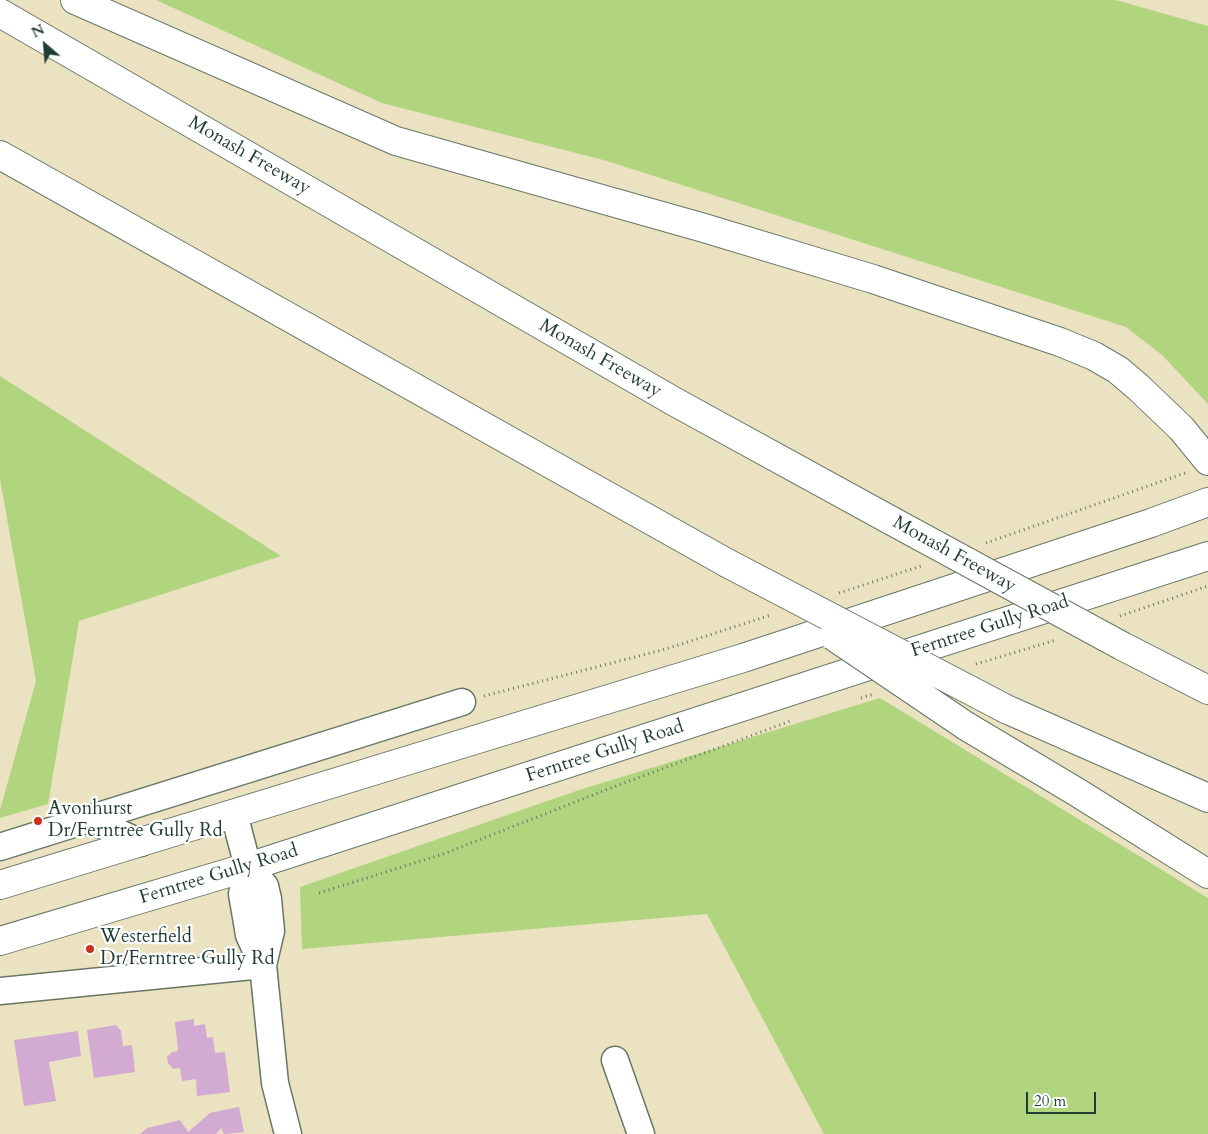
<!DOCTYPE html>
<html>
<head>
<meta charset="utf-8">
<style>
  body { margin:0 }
  #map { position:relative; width:1208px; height:1134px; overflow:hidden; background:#ebe2c2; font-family:Cardo,serif }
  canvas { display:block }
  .north { position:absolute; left:20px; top:20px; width:50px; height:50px; -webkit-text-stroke:4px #fff; paint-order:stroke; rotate:333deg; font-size:14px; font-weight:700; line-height:20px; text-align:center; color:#1f3d34 }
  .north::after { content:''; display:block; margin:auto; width:18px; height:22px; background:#1f3d34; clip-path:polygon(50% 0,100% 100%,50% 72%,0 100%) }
  .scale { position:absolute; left:1026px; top:1092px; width:70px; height:22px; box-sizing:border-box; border:2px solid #1f3d34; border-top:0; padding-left:6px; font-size:15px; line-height:18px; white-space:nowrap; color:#1f3d34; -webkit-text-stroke:4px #fff; paint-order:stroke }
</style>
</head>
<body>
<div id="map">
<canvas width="1208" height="1134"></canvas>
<div class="north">N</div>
<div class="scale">20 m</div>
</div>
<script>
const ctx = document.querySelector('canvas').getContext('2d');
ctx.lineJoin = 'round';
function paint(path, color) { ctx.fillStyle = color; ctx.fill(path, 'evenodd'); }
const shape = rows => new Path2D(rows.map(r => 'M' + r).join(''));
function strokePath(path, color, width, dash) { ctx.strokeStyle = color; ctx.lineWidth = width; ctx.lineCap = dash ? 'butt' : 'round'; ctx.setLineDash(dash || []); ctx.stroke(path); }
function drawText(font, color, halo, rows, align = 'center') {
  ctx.font = font + ' Cardo,serif'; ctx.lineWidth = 4.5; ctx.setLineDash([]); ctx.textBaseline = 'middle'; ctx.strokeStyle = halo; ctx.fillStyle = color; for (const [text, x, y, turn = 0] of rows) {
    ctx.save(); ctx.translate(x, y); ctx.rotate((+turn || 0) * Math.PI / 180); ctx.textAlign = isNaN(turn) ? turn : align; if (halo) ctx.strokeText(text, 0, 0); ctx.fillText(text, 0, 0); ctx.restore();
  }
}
const green = shape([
  [156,0,1116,0,1208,26,1208,404,1162,355,1126,327,607,161,382,103],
  [0,376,281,556,79,621,48,804,0,818,0,810,36,681,0,479],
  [880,698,1208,898,1208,1134,824,1134,707,914,302,949,300,887,579,790]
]);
const building = shape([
  [194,1019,194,1026,205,1024,207,1038,213,1037,215,1053,225,1052,230,1092,197,1096,196,1079,182,1081,180,1068,173,1069,168,1063,167,1057,172,1052,178,1051,175,1022],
  [116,1025,121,1031,123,1046,132,1045,135,1072,94,1078,87,1030],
  [78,1031,81,1056,49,1062,56,1101,24,1106,14,1040],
  [239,1107,244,1132,224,1134,221,1128,216,1134,140,1134,147,1128,180,1120,188,1132,210,1113]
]);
const path = shape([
  [986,543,1185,473],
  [839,593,921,566],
  [1120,616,1208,586],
  [976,664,1056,640],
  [484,696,666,649,771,615],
  [861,698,874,694],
  [319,893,446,853,608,789,793,720]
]);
const minor = shape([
  [234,814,248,867,242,894,246,917,249,935,263,965],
  [89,819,141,843],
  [0,847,462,702],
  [248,867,265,886,268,899,271,931,263,965,275,1083,288,1134],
  [0,991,263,965],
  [615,1060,641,1134]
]);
const primary = shape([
  [0,885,743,658,1151,523,1208,502],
  [0,941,248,867,1208,556]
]);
const motorway = shape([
  [75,0,396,141,704,228,873,279,1060,342,1094,356,1118,370,1138,387,1181,428,1208,461],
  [0,13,675,402,892,521],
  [0,155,727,563],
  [1122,646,1208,690],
  [1006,709,1208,798],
  [966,726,1075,791,1208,874]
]);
const motorwayBridge = shape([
  [892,521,1122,646],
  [727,563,1006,709],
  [833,636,966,726]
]);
const markers = [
  [38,821,5,"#c8321e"],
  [90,949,5,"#c8321e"]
];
const streetNames = [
  ["Monash Freeway",249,156,30],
  ["Monash Freeway",600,359,30],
  ["Monash Freeway",954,555,29],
  ["Ferntree Gully Road",990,627,-18],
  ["Ferntree Gully Road",605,752,-18],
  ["Ferntree Gully Road",219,875,-17]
];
const poiNames = [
  ["Avonhurst",48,810],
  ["Dr/Ferntree Gully Rd",48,832],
  ["Westerfield",100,938],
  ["Dr/Ferntree Gully Rd",100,960]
];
paint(green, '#b1d57e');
paint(building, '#d2aad2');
strokePath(minor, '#676', 29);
strokePath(primary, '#676', 30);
strokePath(motorway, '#676', 30);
strokePath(path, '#676', 3, [1, 4]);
strokePath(minor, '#fff', 26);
strokePath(primary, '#fff', 28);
strokePath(motorway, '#fff', 28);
strokePath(motorwayBridge, '#676', 30, []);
strokePath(motorwayBridge, '#fff', 28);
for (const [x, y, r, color] of markers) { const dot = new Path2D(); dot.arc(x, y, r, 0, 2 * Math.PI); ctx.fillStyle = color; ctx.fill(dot); strokePath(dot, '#fff', 2); }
drawText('19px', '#1f3d34', '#fff', streetNames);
drawText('19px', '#1f3d34', '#fff', poiNames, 'left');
</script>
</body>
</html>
